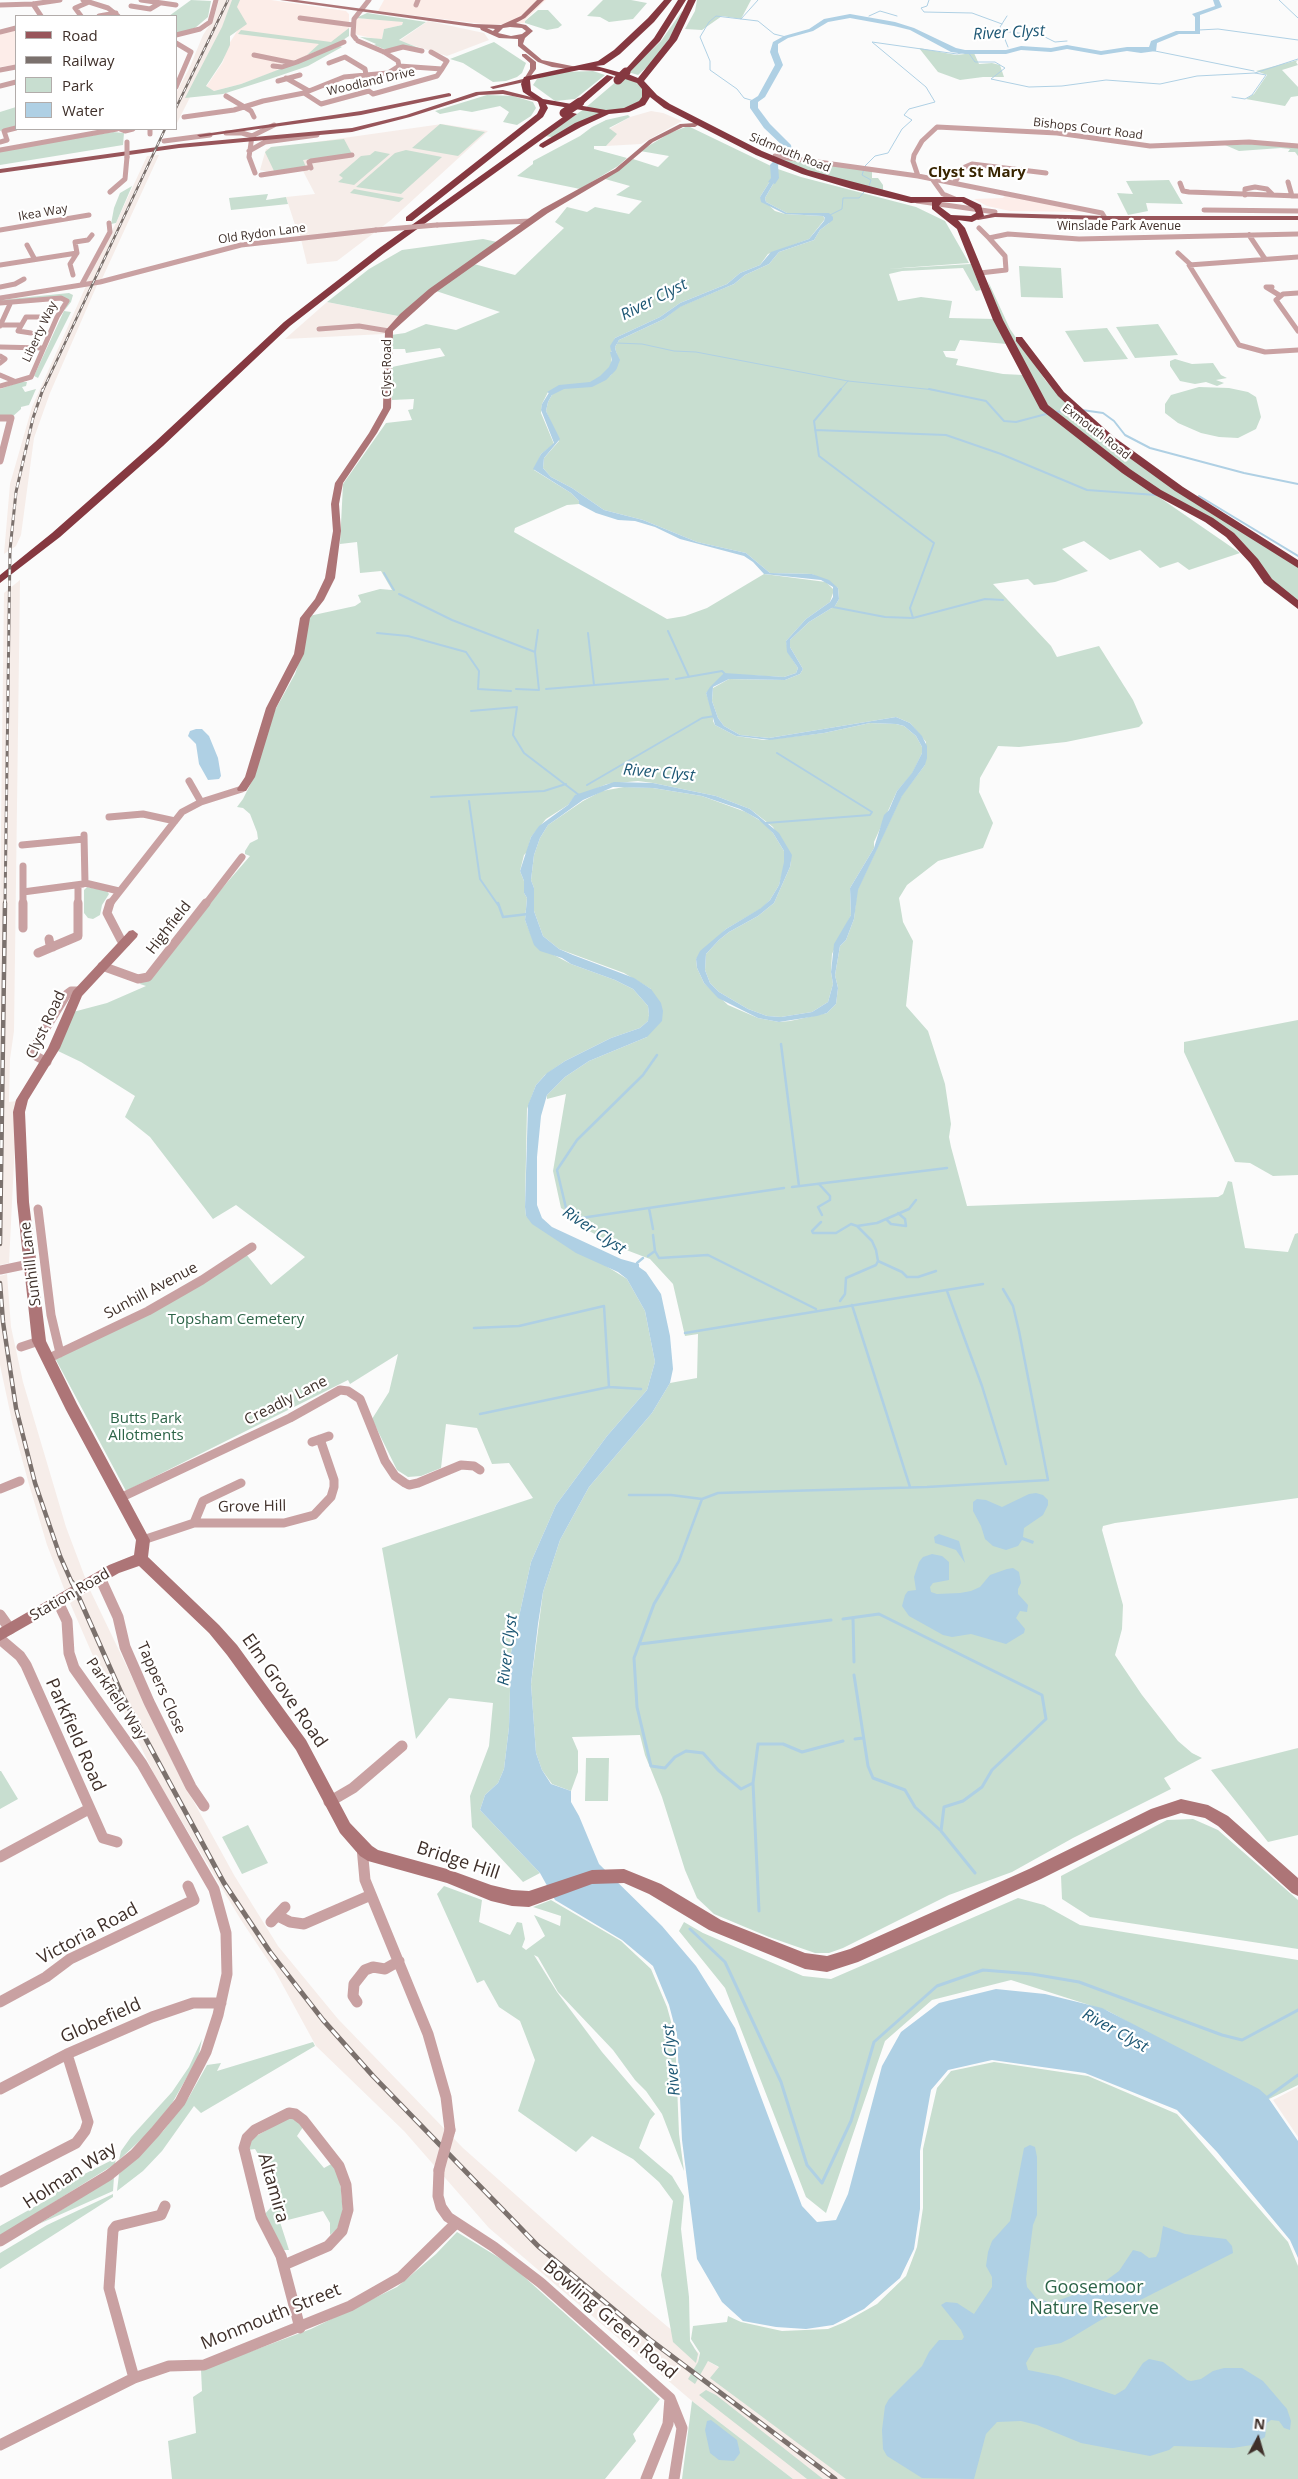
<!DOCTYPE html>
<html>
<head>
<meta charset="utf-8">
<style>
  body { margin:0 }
  #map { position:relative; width:1298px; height:2479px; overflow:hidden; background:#fbfbfb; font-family:"Open Sans",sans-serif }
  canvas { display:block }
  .legend { position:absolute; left:15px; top:15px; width:162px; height:115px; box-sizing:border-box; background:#fff; border:1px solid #b2acaa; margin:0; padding:6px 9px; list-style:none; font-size:15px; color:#3f302a }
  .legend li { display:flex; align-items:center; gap:10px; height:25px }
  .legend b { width:25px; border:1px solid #b2acaa }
  .north { position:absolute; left:1233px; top:2414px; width:50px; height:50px; -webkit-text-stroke:4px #fff; paint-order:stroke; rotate:6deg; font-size:14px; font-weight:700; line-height:20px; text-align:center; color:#3f302a }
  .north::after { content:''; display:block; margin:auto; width:18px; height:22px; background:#3f302a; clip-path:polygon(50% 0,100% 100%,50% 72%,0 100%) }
</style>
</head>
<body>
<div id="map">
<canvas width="1298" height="2479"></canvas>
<ul class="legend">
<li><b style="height:6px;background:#98555a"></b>Road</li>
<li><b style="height:6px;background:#7b716d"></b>Railway</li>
<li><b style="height:14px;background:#c8ded0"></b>Park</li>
<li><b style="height:14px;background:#afd0e4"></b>Water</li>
</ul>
<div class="north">N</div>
</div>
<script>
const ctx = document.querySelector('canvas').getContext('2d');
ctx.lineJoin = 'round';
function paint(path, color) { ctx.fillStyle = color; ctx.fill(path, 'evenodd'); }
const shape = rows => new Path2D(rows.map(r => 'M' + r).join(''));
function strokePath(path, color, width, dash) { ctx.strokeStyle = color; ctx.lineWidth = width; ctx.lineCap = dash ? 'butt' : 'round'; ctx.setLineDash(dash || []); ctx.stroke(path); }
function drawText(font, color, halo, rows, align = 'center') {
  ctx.font = font + ' "Open Sans",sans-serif'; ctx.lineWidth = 4.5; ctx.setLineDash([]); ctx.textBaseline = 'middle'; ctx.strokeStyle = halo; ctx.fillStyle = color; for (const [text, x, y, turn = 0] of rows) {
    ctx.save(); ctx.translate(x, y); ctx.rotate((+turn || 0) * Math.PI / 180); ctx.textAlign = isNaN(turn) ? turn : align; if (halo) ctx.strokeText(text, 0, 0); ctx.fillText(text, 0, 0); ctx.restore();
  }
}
const built = shape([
  [219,0,237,0,225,19,222,34,176,125,176,93,189,69,203,35,213,20],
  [428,21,484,33,489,40,447,56,399,41],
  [651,111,663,113,682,121,641,144,606,146,609,142,609,129,630,117],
  [442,124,488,131,391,220,337,261,307,264,300,235,298,234,286,197,315,194,303,171,268,172,260,170,266,149],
  [159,155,101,281,85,283,116,223,147,156],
  [97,285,50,393,34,438,21,535,16,546,4,554,10,484,32,407,86,286],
  [327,302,398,316,384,334,285,339],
  [20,580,14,1031,10,1059,9,1102,17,1101,9,1263,0,1265,0,906,4,593],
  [7,1274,11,1327,23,1382,66,1527,86,1580,65,1591,47,1545,28,1481,13,1426,0,1365,0,1276],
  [90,1590,178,1773,234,1875,278,1946,338,2019,463,2148,606,2275,699,2353,698,2362,703,2368,708,2361,750,2386,870,2479,793,2479,692,2401,489,2228,404,2131,316,2046,275,1971,241,1920,157,1780,115,1694,100,1672,70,1603],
  [1298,2087,1298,2137,1273,2100]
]);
const industrial = shape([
  [237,0,271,0,346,11,349,14,349,34,340,42,296,61,283,63,276,69,279,70,241,84,214,91,206,87,223,62,227,47,243,22,237,11],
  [384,0,546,0,525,20,525,23,491,25,378,11],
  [356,18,399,21,403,22,402,25,384,29,382,39,376,39,354,34]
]);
const education = shape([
  [16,29,16,65,0,67,0,34],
  [1005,195,1084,212,1010,211,987,206,974,199,1003,198]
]);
const green = shape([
  [191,0,211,1,208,17,195,28,176,34,176,16,169,16],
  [232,0,240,0,237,7,247,24,230,36,230,45,222,62,206,86,214,91,241,84,340,46,342,47,308,66,270,79,223,94,185,98,222,27],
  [603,0,631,0,647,3,633,19,609,22,600,17,587,16],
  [697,0,751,0,741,19,722,16,702,30,685,29,695,11],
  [538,10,548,10,562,25,558,28,547,30,525,23,525,21],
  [682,11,681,20,658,57,638,75,628,72,661,41],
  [367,13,426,22,399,40,419,48,384,49,374,45,376,44,360,37,382,39,384,29,402,25,403,22,356,18],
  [349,28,349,36,340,42,295,60,307,55,319,44,238,34,241,30,331,42],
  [494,42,526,63,522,73,517,77,506,81,493,82,463,63,450,59],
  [919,48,956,55,974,53,979,64,992,63,1000,65,1004,77,983,77,960,80,938,72],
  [1298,60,1296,62,1298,65,1282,70,1298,87,1298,96,1291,97,1285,106,1246,99,1254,94,1267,75,1256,71],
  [593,71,605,75,575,99,555,101,533,85,537,79,548,75,564,72],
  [633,77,646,89,642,103,605,114,558,138,545,136,584,109,618,80],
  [487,95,513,96,533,102,536,108,531,116,517,125,503,122,509,112,500,106,472,112,460,110,440,114,435,111],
  [16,107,16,127,0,131,0,112],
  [628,115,630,117,609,128,617,134,606,146,594,146,594,149,627,158,618,166,580,189,517,176,533,164,533,161,580,136,592,127,606,120],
  [440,124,485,132,458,156,412,148],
  [688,126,771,166,772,178,760,197,775,211,785,214,823,216,825,219,809,239,768,254,760,265,740,273,727,284,680,303,660,317,615,338,611,348,612,370,597,382,582,386,563,387,548,392,542,404,541,413,554,444,541,454,534,470,571,493,579,501,579,504,567,505,515,528,514,532,667,619,685,616,707,608,764,574,826,582,834,590,830,602,806,619,786,641,789,654,798,668,796,673,784,677,724,674,706,693,713,713,713,721,715,725,736,736,764,740,824,733,870,723,896,724,904,726,916,736,922,747,922,753,912,774,897,791,874,842,874,848,850,888,851,915,832,954,831,972,833,984,828,1002,812,1012,781,1017,767,1016,748,1009,719,992,710,983,705,970,706,954,719,940,729,932,758,916,774,903,790,867,791,861,773,827,750,809,716,796,653,783,638,781,607,784,586,793,576,795,568,805,546,819,531,837,527,852,524,855,520,871,524,881,524,893,527,898,525,920,535,945,571,964,615,980,633,989,648,1006,649,1015,648,1021,640,1028,611,1038,565,1061,545,1075,536,1085,527,1109,525,1206,526,1216,627,1279,645,1311,655,1362,647,1390,607,1436,556,1505,531,1562,511,1653,509,1727,504,1769,498,1783,485,1795,480,1810,540,1873,523,1882,472,1827,470,1796,489,1746,493,1703,449,1698,416,1739,382,1548,533,1498,509,1463,492,1464,477,1428,446,1424,441,1468,421,1476,408,1477,397,1470,372,1419,389,1392,398,1354,350,1384,348,1380,126,1491,55,1358,246,1254,271,1285,305,1257,236,1205,213,1219,150,1137,125,1117,135,1096,81,1062,58,1051,73,1012,107,1003,146,986,140,984,141,982,250,856,245,854,245,851,250,843,258,839,257,832,250,814,243,808,237,807,243,799,252,781,274,712,295,674,302,653,309,616,355,606,361,602,358,595,380,589,392,590,381,571,360,573,357,542,340,544,343,484,386,423,412,420,408,410,413,409,414,399,392,400,392,367,445,356,440,348,406,353,405,349,390,349,391,335,405,333,426,324,456,330,500,312,436,291,474,264,515,275,564,228,555,222,567,207,587,212,595,207,629,214,642,201,616,195,630,186,605,179,633,159,658,167,669,156,640,151,670,133],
  [113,132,124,133,123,145,0,165,0,151],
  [344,139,352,154,303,160,306,167,274,171,265,152,271,147],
  [1252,144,1298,148,1298,156,1295,152,1288,152,1290,149,1281,148,1239,151,1225,145],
  [406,150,442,157,401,194,356,187,395,153],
  [375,151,390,154,354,185,338,182,343,178,339,175,361,156,370,155],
  [783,159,872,171,872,178,878,178,883,185,883,191,808,171,782,160],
  [775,168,801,177,916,207,945,221,969,263,887,269,971,264,981,290,976,291,963,268,902,271,889,274,898,301,921,297,952,301,949,318,996,319,1007,344,960,340,955,351,943,351,946,357,958,359,956,365,1003,374,1023,375,1042,408,1153,493,1240,553,1189,570,1178,562,1160,568,1140,550,1110,560,1084,541,1062,549,1088,571,1055,582,1034,585,1028,579,993,584,1051,646,1057,657,1099,646,1133,700,1143,723,1139,727,1066,742,1019,747,998,746,980,778,979,792,993,823,983,848,938,861,907,885,899,898,903,922,913,941,906,1006,928,1031,945,1084,951,1124,949,1137,951,1147,967,1206,1218,1197,1223,1194,1228,1181,1232,1182,1245,1248,1288,1252,1295,1234,1298,1233,1298,1498,1115,1523,1103,1526,1102,1530,1123,1605,1122,1629,1115,1655,1142,1695,1178,1741,1192,1753,1202,1758,1164,1778,1171,1789,1073,1838,1012,1872,949,1895,843,1948,829,1953,815,1953,769,1937,714,1914,697,1898,685,1870,662,1797,645,1755,640,1735,572,1737,578,1751,578,1772,571,1791,552,1784,542,1770,536,1753,531,1684,543,1592,560,1540,589,1487,652,1413,670,1383,697,1378,698,1334,685,1336,673,1284,650,1259,621,1248,576,1224,577,1218,561,1208,553,1171,566,1094,547,1099,547,1095,565,1077,589,1061,647,1037,651,989,624,973,559,949,543,936,534,911,534,888,531,880,534,855,540,838,548,825,583,801,602,791,624,787,653,788,702,796,746,812,764,823,773,833,784,851,784,867,779,885,770,900,762,908,726,929,696,959,697,968,704,983,728,1005,758,1018,779,1022,790,1021,827,1013,836,1004,838,988,835,975,840,946,846,940,854,919,857,891,902,795,925,765,926,742,910,723,896,717,769,738,740,735,724,726,718,718,712,701,713,688,729,679,785,680,800,674,803,669,790,647,790,640,809,622,835,606,839,599,838,588,812,574,770,573,746,553,697,542,643,520,604,510,572,488,551,477,543,468,544,458,559,441,546,411,548,402,553,393,561,389,597,384,611,375,618,360,615,347,619,340,664,319,679,307,734,284,745,275,769,264,779,252,814,240,820,230,829,223,825,213,787,213,766,202,765,198,776,179],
  [1169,180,1183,204,1146,203,1148,211,1128,215,1117,193,1133,194,1126,181],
  [132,186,116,223,111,224,114,208,120,193],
  [354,189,404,198,399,202,350,193],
  [268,194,266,200,286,197,288,204,231,210,229,198],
  [483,239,497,242,398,316,327,302,369,269,402,250],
  [1019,266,1061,268,1063,298,1021,297],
  [988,281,1010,329,1046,381,1084,419,1298,567,1298,603,1273,581,1236,536,1147,484,1046,407,996,311],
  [69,293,73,295,71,302,64,311,71,312,38,378,34,376,69,300,0,302,0,300],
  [1158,324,1178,355,1135,358,1116,327],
  [1107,328,1128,359,1084,362,1065,331],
  [1175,359,1192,364,1213,363,1221,375,1227,378,1216,380,1224,383,1217,386,1206,382,1195,384,1180,381,1170,366,1170,361],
  [20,382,27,382,26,386,22,387,25,392,36,389,29,405,21,407,21,409,12,417,0,417,0,389],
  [1199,387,1229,388,1248,392,1256,397,1261,417,1256,429,1238,438,1219,437,1201,433,1178,423,1165,413,1165,404,1171,395],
  [87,887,107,891,109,894,102,905,100,915,93,919,88,918,84,913,84,890],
  [1298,1020,1298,1175,1273,1176,1250,1163,1235,1162,1184,1052,1184,1042],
  [1298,1748,1298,1835,1268,1842,1211,1770],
  [586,1758,609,1758,608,1801,585,1801],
  [1,1771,18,1799,0,1809,0,1771],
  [1193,1819,1218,1830,1298,1900,1298,1949,1090,1917,1062,1899,1061,1876,1167,1820],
  [248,1825,268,1863,242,1874,222,1837],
  [444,1886,482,1900,479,1922,510,1935,517,1922,522,1923,525,1939,522,1947,526,1950,545,1936,534,1915,560,1926,561,1916,533,1907,551,1900,621,1941,651,1969,667,2007,675,2036,679,2134,684,2171,662,2114,646,2091,635,2080,613,2050,558,1992,538,1957,534,1955,557,1992,602,2052,655,2114,650,2120,639,2148,672,2176,684,2196,681,2229,689,2297,690,2341,698,2354,696,2363,673,2342,661,2275,673,2201,659,2182,633,2159,592,2136,576,2152,518,2111,535,2060,520,2021,499,2007,484,1980,477,1983,437,1894],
  [1018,1898,1044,1905,1080,1925,1298,1960,1298,2085,1269,2099,1108,2011,1011,1980,932,2000,885,2041,826,2213,806,2197,725,1988,679,1931,684,1922,703,1933,803,1976,831,1979],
  [202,2039,198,2058,171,2105,149,2132,119,2160,121,2151,131,2137,172,2092,189,2067],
  [313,2042,315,2046,201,2113,194,2106,162,2151,143,2171,117,2191,119,2174,164,2130,189,2097,207,2065,221,2063,217,2071],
  [994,2062,1088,2076,1177,2114,1288,2242,1298,2266,1298,2479,846,2479,710,2378,719,2367,708,2361,695,2384,688,2379,698,2362,700,2353,691,2339,693,2326,727,2322,728,2316,741,2322,782,2331,828,2329,845,2322,877,2304,906,2276,917,2247,923,2208,923,2149,937,2088,951,2071],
  [290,2117,294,2117,303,2127,297,2136,324,2168,333,2163,340,2179,343,2213,337,2229,330,2235,330,2223,323,2211,280,2222,289,2250,284,2250,264,2215,272,2206,258,2154,255,2149,247,2150,249,2140],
  [116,2158,115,2164,0,2236,0,2226,56,2195,55,2189],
  [114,2177,113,2191,39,2224],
  [113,2194,113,2197,0,2269,0,2253,47,2225],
  [457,2232,511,2265,660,2399,633,2434,636,2441,605,2479,172,2479,168,2441,196,2433,193,2397,202,2391,201,2370,311,2329,397,2287,436,2254],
  [706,2390,716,2395,823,2479,807,2479,699,2395],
  [692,2401,793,2479,682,2479]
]);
const water = shape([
  [772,164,776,165,776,179,765,198,766,202,787,213,829,213,833,217,833,220,820,230,814,240,779,252,769,264,745,275,734,284,680,307,664,319,619,340,615,347,618,360,617,368,597,384,561,389,553,393,548,402,546,411,560,439,544,458,543,468,551,477,572,488,604,510,643,520,697,542,746,553,770,573,812,574,829,580,838,588,839,599,835,606,809,622,790,640,790,647,803,669,800,674,785,680,729,679,713,687,712,701,718,718,724,726,740,735,769,738,896,717,910,723,922,736,927,746,927,758,925,765,902,796,858,890,854,919,846,940,840,946,835,975,838,988,836,1004,827,1013,817,1016,779,1022,758,1018,718,998,704,983,697,968,696,959,700,951,726,929,761,908,770,900,779,885,784,862,784,851,773,833,758,819,740,809,702,796,653,788,613,787,583,800,558,818,548,825,540,838,534,855,531,880,534,888,534,911,543,936,559,949,573,955,634,978,651,989,661,1003,663,1011,662,1021,647,1037,589,1061,565,1077,547,1095,541,1116,537,1157,537,1205,542,1218,552,1227,621,1259,639,1264,639,1267,646,1272,661,1294,670,1336,673,1369,670,1383,652,1413,589,1487,560,1540,543,1592,538,1624,531,1684,536,1753,542,1770,551,1784,571,1791,571,1802,579,1816,599,1864,662,1926,696,1966,735,2028,802,2206,817,2222,836,2220,848,2194,882,2066,901,2032,939,2003,996,1989,1045,1994,1102,2008,1259,2089,1267,2096,1298,2141,1298,2258,1290,2240,1217,2152,1177,2110,1085,2073,992,2060,948,2070,931,2090,920,2151,920,2209,914,2249,900,2278,864,2309,833,2325,806,2329,776,2327,743,2321,722,2302,697,2259,682,2140,677,2035,669,2005,653,1966,622,1940,555,1900,540,1873,480,1810,485,1795,498,1783,504,1769,509,1727,511,1653,531,1562,556,1505,607,1436,647,1390,655,1362,645,1311,627,1279,618,1272,576,1253,532,1224,526,1216,525,1207,528,1105,536,1085,547,1073,565,1061,611,1038,640,1028,648,1021,649,1015,648,1006,633,989,615,980,571,964,562,958,540,951,534,945,525,920,527,898,524,893,524,881,520,871,531,837,539,826,568,805,575,795,614,782,653,783,716,796,750,809,779,833,792,855,790,867,774,903,758,916,729,932,719,940,706,954,705,970,710,983,719,992,748,1009,767,1016,781,1017,812,1012,828,1002,833,984,831,972,834,944,851,915,850,888,874,848,884,815,889,810,897,791,912,773,922,753,922,747,916,736,904,726,896,724,870,723,824,733,770,740,736,736,715,725,706,693,710,687,724,673,784,677,796,673,798,668,787,652,786,641,806,619,830,602,833,597,833,587,821,580,764,574,753,562,744,556,680,539,655,527,635,521,618,520,596,513,579,504,579,501,571,493,533,469,541,454,554,443,541,410,542,404,550,391,597,382,612,370,613,359,610,346,615,338,660,317,680,303,727,284,740,273,760,265,771,252,809,239,824,221,825,218,823,216,785,214,761,202,760,197,772,178],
  [196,729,202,729,209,736,218,758,221,776,219,779,208,780,199,764,196,744,188,736,190,731],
  [1036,1493,1043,1495,1048,1500,1048,1505,1043,1515,1024,1528,1023,1537,1034,1541,1033,1544,1022,1540,1018,1546,1006,1550,993,1546,985,1539,981,1526,973,1511,973,1502,977,1499,986,1500,1002,1507,1029,1494],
  [939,1534,959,1541,965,1563,956,1550,935,1543,934,1537],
  [932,1554,942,1556,949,1562,949,1580,933,1583,930,1587,931,1592,937,1594,960,1593,971,1591,980,1587,990,1575,1007,1569,1013,1568,1019,1572,1021,1583,1018,1589,1018,1594,1028,1605,1027,1612,1020,1611,1016,1618,1025,1629,1024,1633,1006,1644,971,1634,952,1637,943,1635,909,1616,902,1606,905,1595,908,1591,916,1590,914,1577,919,1562,923,1557],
  [1030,2145,1035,2147,1037,2157,1037,2215,1033,2225,1026,2279,1027,2287,1037,2299,1049,2302,1057,2301,1100,2285,1119,2271,1133,2250,1141,2252,1149,2258,1156,2257,1159,2251,1163,2226,1185,2234,1226,2239,1232,2246,1233,2253,1099,2321,1071,2338,1061,2343,1035,2348,1026,2363,1028,2370,1058,2376,1115,2395,1125,2389,1143,2363,1149,2359,1163,2362,1187,2380,1191,2381,1201,2379,1213,2371,1224,2368,1242,2368,1263,2381,1287,2409,1291,2421,1290,2430,1284,2428,1279,2421,1271,2420,1267,2423,1265,2437,1252,2445,1233,2448,1174,2446,1169,2450,1150,2456,1081,2443,1037,2425,1021,2421,997,2422,986,2434,974,2479,922,2478,887,2456,883,2449,882,2430,885,2406,889,2399,922,2366,929,2352,939,2340,962,2340,964,2337,961,2330,941,2305,946,2302,957,2303,974,2314,992,2287,992,2277,986,2266,988,2252,992,2241,1010,2221,1024,2148],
  [711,2420,737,2440,740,2453,734,2461,719,2460,710,2453,705,2430,707,2421]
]);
const streamFar3 = shape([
  [929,0,927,6,921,8,924,12,972,13,1002,24],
  [1279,0,1298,18],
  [869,16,880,11,897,16],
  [1007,16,1000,27,1008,47],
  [741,19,758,21,774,34,786,37],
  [1199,30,1218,29,1298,40],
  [1001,31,1043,36,1055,42,1067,41],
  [1150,50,1254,71],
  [968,52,975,62,995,62,1005,68,991,79,1029,87,1062,86,1106,80,1160,84,1197,76,1255,73,1298,59],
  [1232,97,1245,99,1252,95,1266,75,1255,73],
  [754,101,744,98,737,89,710,70,710,61,700,37,709,22,716,16,741,19,758,0],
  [830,215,842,209,843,198,859,198,869,186,871,180,862,175,865,166,875,156,888,153,902,129,912,120,904,115,909,109,935,102,926,87,872,42,957,54,965,52],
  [616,343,642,344,674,351,696,352,848,381,935,390],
  [840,390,848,381]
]);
const streamFar2 = shape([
  [929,389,986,401,1004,421,1016,422,1050,413],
  [1082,410,1103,413,1114,421,1125,435,1150,448,1244,473,1298,484],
  [1055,412,1074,410],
  [815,430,946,435,1001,454,1087,490,1156,495],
  [1199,496,1298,556],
  [384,573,394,590],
  [399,594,452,620,535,652],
  [833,607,885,617,913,618,910,608,934,543,819,456,814,421,841,389],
  [913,618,985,599,1003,600],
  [668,631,689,677],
  [377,633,408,636,466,652,479,671,478,689,511,691],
  [588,633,594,685],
  [676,679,722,671,726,675],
  [516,689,539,690,535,652,538,630],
  [546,689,668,679],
  [471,711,517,707,513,735,524,753,579,795],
  [587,785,702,718,715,716],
  [431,797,544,791,566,784],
  [469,801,480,879,498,905],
  [766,823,870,815,872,812,777,753]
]);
const streamFar1 = shape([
  [498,903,503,917,528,914],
  [781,1044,799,1186],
  [657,1055,643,1075,577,1140,557,1170,566,1208,581,1218,784,1188],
  [819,1184,830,1196,830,1200,818,1207,822,1215],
  [792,1187,947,1168],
  [649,1208,653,1229],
  [886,1219,891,1224,906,1226,905,1219,898,1213],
  [821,1222,812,1231,813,1233,836,1233,851,1224,857,1226,872,1241,876,1250,878,1261,876,1265,846,1278,845,1294,840,1301],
  [857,1226,877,1223,909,1209,916,1200],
  [655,1251,659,1258,708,1255,816,1309],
  [648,1256,655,1251,653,1235],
  [878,1261,902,1272,907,1277,918,1277,936,1271],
  [637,1263,643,1258],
  [947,1291,982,1386,1006,1464],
  [852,1305,910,1487],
  [474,1328,519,1326,604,1306,609,1387],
  [685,1333,983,1284],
  [480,1414,609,1387,641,1389],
  [629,1495,671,1495,702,1499,679,1561,666,1583],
  [702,1499,718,1493,927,1487,1048,1480,1019,1331,1013,1306,1003,1289]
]);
const stream = shape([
  [667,1582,654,1604,634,1658,637,1707,651,1766,665,1768,675,1757,686,1751,703,1753,718,1770,741,1789,753,1783],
  [853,1618,854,1662],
  [843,1619,879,1614,1042,1695,1046,1719,992,1770,982,1787,963,1801,944,1807,941,1831,975,1873],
  [640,1644,831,1620],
  [854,1675,868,1766,873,1778,905,1790,915,1807,940,1830],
  [855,1739,863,1738],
  [759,1911,753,1783,758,1744,783,1744,802,1752,843,1741],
  [690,1929,725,1962,781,2082,807,2165,822,2183,851,2121,874,2042,937,1986,983,1970,1032,1974,1079,1982,1222,2035,1242,2040,1298,2010],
  [1265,2099,1298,2075]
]);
const river = shape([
  [1213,0,1219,0,1222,7,1200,15,1200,34,1179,34,1157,43,1156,51,1141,53,1127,51,1101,55,1067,49,1051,52,1021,50,1006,54,965,54,951,52,910,30,894,26,850,18,828,22,813,31,788,38,778,44,778,52,783,65,765,97,758,102,758,108,770,124,791,145,792,151,778,165,779,178,775,184,768,182,771,178,770,165,784,150,784,147,764,128,750,108,750,101,758,96,775,65,770,52,773,42,784,36,809,29,824,19,850,14,895,22,914,28,956,48,965,50,1006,50,1021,46,1051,48,1067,45,1101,51,1127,47,1149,47,1151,41,1176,31,1195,31,1195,17,1192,14,1215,6,1213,0],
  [610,352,616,352,620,360,616,370,606,380,592,387,564,389,552,395,547,392,559,385,590,382,600,376,609,367,612,360,610,352]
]);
const streetFar3 = shape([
  [83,0,108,8,118,16],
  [141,0,176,5],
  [33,4,41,16],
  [0,5,33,4,60,0],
  [416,5,418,0],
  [131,6,150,9,160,3],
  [81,16,75,8,89,2],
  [99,16,116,13],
  [300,18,353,25],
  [0,32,16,28],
  [176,35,200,29,210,22,216,0],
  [356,39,353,35,354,19,369,0],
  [176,43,191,52,176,87],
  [384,52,403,47,422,51],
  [254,55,293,63],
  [329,63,345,57,365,69,366,75],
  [273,66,282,67,297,62,344,42],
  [399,66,442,69,447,61,431,52],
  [0,70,16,67],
  [286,78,309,91],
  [278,81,300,75],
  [0,86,16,82],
  [304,93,321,104,369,91,373,94,437,76,442,69],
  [226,96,251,111,254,117],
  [184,117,234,110,263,101,304,93,344,77,388,73,399,66,398,61,384,52,358,41],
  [120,129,125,131,133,129],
  [150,129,150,134],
  [226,133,242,133,252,136],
  [164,141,210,135],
  [0,142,7,140,4,131,16,128],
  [0,150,117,129],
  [249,151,265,142,317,135],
  [775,156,918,176,1102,213,1105,218],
  [311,168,309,162,311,161,352,155],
  [255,173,249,157,252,136,274,125],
  [261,175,307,168],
  [918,176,913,161,914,155,922,141,937,127,1057,133,1150,146,1249,142,1298,146],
  [933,180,943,194,955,199],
  [1288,182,1292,196],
  [954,183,965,167,972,164,1046,173],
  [1180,183,1183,191,1189,192,1298,196],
  [110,192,125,179,127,157],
  [1245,195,1245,189,1255,187,1267,189,1273,195],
  [917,201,995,212],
  [1204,210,1298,211],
  [437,225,532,221],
  [979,228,989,238],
  [0,230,89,215],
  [1249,235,1265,259],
  [27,245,34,258],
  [77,253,75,242,88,240,92,235],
  [1178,253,1190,264],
  [1298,257,1189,265,1239,345,1265,352,1298,350],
  [0,265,77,253,70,264,73,275],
  [980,273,1006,270,1005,256,989,238,1008,234,1079,239,1298,234],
  [82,284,110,232,109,223],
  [0,287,15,284,24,279],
  [1272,287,1266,287,1279,295],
  [1298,293,1283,294,1276,300,1298,331],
  [0,298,100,282,241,245,376,230],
  [0,303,61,298,67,301,57,317,31,377,0,386],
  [1,325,21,325],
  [0,326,10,304],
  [319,329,359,326,389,331],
  [31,333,18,331,26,317,39,317],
  [0,347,43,348],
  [0,356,5,359,0,363],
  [0,375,14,381]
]);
const streetFar2 = shape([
  [0,418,11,418,0,461],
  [189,781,201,802],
  [109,817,143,814,175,821],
  [84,835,85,883,119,891],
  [22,845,84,839],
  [23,866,23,905],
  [78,886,78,905],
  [23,892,83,884],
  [109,905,182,812,201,802,242,789],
  [205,905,242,857]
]);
const streetFar1 = shape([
  [23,903,23,928],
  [110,903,107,913,121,940,126,942],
  [49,939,50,945,53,947],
  [38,953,78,936,78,903],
  [102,966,138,979,148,977,206,903],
  [47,1062,34,1055,35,1046,67,994,71,991,79,991],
  [38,1209,51,1315,60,1353],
  [0,1270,29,1264],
  [21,1347,39,1341],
  [47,1359,148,1311,202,1280,252,1247],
  [312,1442,329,1436],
  [0,1489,20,1481],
  [120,1498,290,1418,340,1390,348,1391,360,1399,385,1461,395,1476,405,1483,409,1485,418,1483,461,1465,474,1466,480,1470],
  [194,1523,203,1501,241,1483],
  [143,1540,194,1523,284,1523,314,1515,331,1497,334,1487,334,1480,320,1439],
  [100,1578,103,1583]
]);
const street = shape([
  [102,1582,118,1617,125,1647,149,1702,191,1787,204,1806],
  [0,1615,10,1629],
  [0,1639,20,1656,26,1665,103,1838,117,1842],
  [329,1802,353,1788,402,1746],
  [362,1847,365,1880,428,2034,446,2097,450,2130],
  [0,1857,89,1809],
  [278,1916,290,1922,304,1924,371,1895],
  [271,1922,285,1907],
  [0,2002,46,1977,70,1959,194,1900,188,1886],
  [357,2002,353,1996,354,1984,365,1970,373,1967,385,1969,399,1961],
  [0,2089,67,2054,152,2017,193,2003,221,2003],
  [439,2170,438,2196,441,2207,448,2217,494,2247,541,2283,670,2398,682,2428,674,2479],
  [0,2182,76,2143,85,2131,88,2122,67,2054],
  [0,2241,109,2175,135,2154,155,2132,180,2102,206,2052,218,2015,227,1974,226,1933,214,1889,142,1764,74,1668,69,1653,67,1621,58,1602],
  [284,2265,328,2246,342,2231,348,2210,346,2185,339,2166,303,2120,295,2114,289,2113,255,2130,247,2138,244,2148,261,2217,281,2256,300,2328],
  [134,2378,109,2288,113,2230,116,2226,161,2215,165,2206],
  [0,2445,134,2378,169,2366,204,2365,350,2306,401,2277,455,2224],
  [646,2479,668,2424,670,2398]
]);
const secondary = shape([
  [280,0,297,0,474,24,501,25,521,16,537,0,544,0,525,18,516,23,526,25,533,31,525,38,523,44,542,60,582,68,579,70,552,67,538,62,518,46,518,39,499,38,481,30,480,28,280,0],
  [510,27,522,28,526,31,522,34,511,36,498,33,503,28,510,27],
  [487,28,495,29,493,31,487,28],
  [522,54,526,54,536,62,536,69,527,81,524,79,530,69,530,63,522,56,522,54],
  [680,124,695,123,698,125,695,127,683,127,653,142,619,171,548,213,435,293,393,331,391,408,377,433,343,483,339,504,341,531,335,578,324,600,310,618,304,654,276,708,255,777,246,791,238,791,237,789,245,777,266,708,294,654,300,618,315,599,325,578,333,531,331,504,335,483,369,433,383,408,385,331,400,314,429,289,542,209,615,169,649,140,680,124],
  [133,930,138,934,137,937,82,996,60,1048,28,1100,25,1112,29,1202,46,1341,77,1404,150,1540,148,1557,219,1625,237,1645,306,1740,350,1823,372,1846,378,1850,447,1869,491,1885,512,1890,529,1891,592,1870,624,1869,661,1884,721,1920,805,1953,827,1956,850,1949,1029,1869,1151,1809,1181,1799,1208,1805,1228,1816,1298,1878,1298,1896,1292,1893,1218,1826,1205,1818,1181,1813,1159,1820,1041,1879,858,1962,827,1972,805,1969,709,1930,649,1894,624,1883,592,1884,529,1907,512,1906,491,1901,447,1883,368,1861,360,1856,340,1833,296,1750,227,1655,209,1633,139,1566,119,1573,0,1641,0,1628,109,1565,134,1555,136,1540,66,1410,32,1341,17,1202,13,1112,16,1100,48,1048,73,991,129,931,133,930]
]);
const primary = shape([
  [527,78,529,79,529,81,493,89,490,87,527,78],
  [503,90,539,99,536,101,503,94,479,95,410,117,352,132,179,148,0,173,0,169,179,144,352,128,406,115,476,92,503,90],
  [449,93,451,94,451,96,361,115,200,137,197,135,361,111,449,93],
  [995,213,1105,216,1298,216,1298,220,1105,220,995,217,978,220,974,218,995,213]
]);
const highway = shape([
  [664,0,672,0,654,22,620,54,604,65,596,66,622,73,654,38,678,0,686,0,660,41,628,74,638,78,669,39,688,0,696,0,677,40,644,81,657,95,670,104,762,151,808,170,911,197,964,197,981,205,984,216,972,222,958,220,965,228,1003,320,1048,405,1130,469,1161,490,1213,518,1234,533,1258,559,1272,579,1298,600,1298,609,1264,583,1250,563,1226,537,1205,522,1153,494,1122,473,1040,409,993,320,957,229,932,209,932,202,911,203,852,189,802,174,756,155,664,108,650,97,645,105,629,112,609,114,581,127,543,148,539,146,540,144,575,123,599,113,546,104,548,108,543,117,412,221,406,221,406,217,537,114,540,108,538,102,523,92,521,84,524,77,598,61,614,50,648,18,664,0],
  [579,70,601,71,637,83,642,89,642,97,639,101,624,108,606,110,543,99,531,91,530,80,579,70],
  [942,202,962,202,974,209,976,213,971,216,951,215,939,206,942,202],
  [607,75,614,77,583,104,577,104,577,100,607,75],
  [570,112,577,114,384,253,290,326,163,446,60,537,0,583,0,575,52,533,155,442,284,322,378,249,570,112],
  [1016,337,1022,337,1064,392,1114,437,1183,487,1298,560,1298,568,1175,491,1106,441,1058,396,1016,341,1016,337]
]);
const railFar3 = shape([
  [176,108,228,0],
  [43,390,165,129]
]);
const railFar2 = shape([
  [5,905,10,550,16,492,33,418,43,389]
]);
const railFar1 = shape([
  [0,1244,5,903],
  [0,1283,3,1322,16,1408,35,1483,60,1556,72,1583]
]);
const rail = shape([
  [72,1582,123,1697,224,1883,270,1952,323,2020,373,2076,538,2246,649,2339,835,2479]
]);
const streetBridgeFar1 = shape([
  [127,142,127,157],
  [376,230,437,225]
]);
const streetBridge = shape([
  [439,2170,450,2130]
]);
const highwayBridge = shape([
  [618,80,626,72],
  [564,113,580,102]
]);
const farStreetnames = [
  ["Woodland Drive",371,82,-13],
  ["Bishops Court Road",1088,129,7],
  ["Sidmouth Road",790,153,22],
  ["Ikea Way",43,213,-10],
  ["Winslade Park Avenue",1119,227],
  ["Old Rydon Lane",262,234,-8],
  ["Liberty Way",40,332,-65],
  ["Clyst Road",388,368,-90],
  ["Exmouth Road",1096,432,38]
];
const farQuarternames = [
  ["Clyst St Mary",977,173]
];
const streetNames = [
  ["Highfield",169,928,-52],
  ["Clyst Road",46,1025,-65],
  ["Sunhill Lane",31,1264,-97],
  ["Sunhill Avenue",151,1291,-28],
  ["Creadly Lane",286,1401,-27],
  ["Grove Hill",252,1507,-1],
  ["Station Road",70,1595,-30],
  ["Tappers Close",161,1688,66],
  ["Parkfield Way",116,1699,56]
];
const parkNames = [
  ["Topsham Cemetery",236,1320],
  ["Butts Park",146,1419],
  ["Allotments",146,1436]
];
const waterNames = [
  ["River Clyst",1009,33,-3],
  ["River Clyst",654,300,-27],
  ["River Clyst",659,773,5],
  ["River Clyst",594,1231,34],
  ["River Clyst",508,1650,-83],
  ["River Clyst",1115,2031,29],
  ["River Clyst",672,2060,-95]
];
const nearStreetnames = [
  ["Elm Grove Road",284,1691,55],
  ["Parkfield Road",75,1735,66],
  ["Bridge Hill",458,1861,18],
  ["Victoria Road",88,1934,-28],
  ["Globefield",101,2021,-24],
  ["Holman Way",70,2176,-33],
  ["Altamira",273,2188,74],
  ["Monmouth Street",271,2317,-22],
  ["Bowling Green Road",610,2320,41]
];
const nearParknames = [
  ["Goosemoor",1094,2288],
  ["Nature Reserve",1094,2309]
];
paint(built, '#f6ede9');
paint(industrial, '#fcede8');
paint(education, '#fdede9');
paint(green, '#c8ded0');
paint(water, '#afd0e4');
strokePath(streamFar3, '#afd0e4', 1);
strokePath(streamFar2, '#afd0e4', 2);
strokePath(streamFar1, '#afd0e4', 2.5);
strokePath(stream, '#afd0e4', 3);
paint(river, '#afd0e4');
strokePath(streetFar3, '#c9a1a2', 5);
strokePath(streetFar2, '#c9a1a2', 7);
strokePath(streetFar1, '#c9a1a2', 9);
strokePath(street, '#c9a1a2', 11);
paint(secondary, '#ad7577');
paint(primary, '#98555a');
paint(highway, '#853840');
strokePath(railFar3, '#7b716d', 2.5);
strokePath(railFar2, '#7b716d', 3);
strokePath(railFar1, '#7b716d', 4.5);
strokePath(rail, '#7b716d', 5);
strokePath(railFar3, '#fff', 1, [4.5]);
strokePath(railFar2, '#fff', 2, [5.5]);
strokePath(railFar1, '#fff', 2.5, [8]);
strokePath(rail, '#fff', 3, [10]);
strokePath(streetBridgeFar1, '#c9a1a2', 5);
strokePath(streetBridge, '#c9a1a2', 11);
strokePath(highwayBridge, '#853840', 9);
drawText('12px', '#3f302a', '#fff', farStreetnames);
drawText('bold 15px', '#382500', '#fff', farQuarternames);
drawText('15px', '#3f302a', '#fff', streetNames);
drawText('15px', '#2d6448', '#fff', parkNames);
drawText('italic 16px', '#1d5774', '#fff', waterNames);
drawText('18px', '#3f302a', '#fff', nearStreetnames);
drawText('18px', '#2d6448', '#fff', nearParknames);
</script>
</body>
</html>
